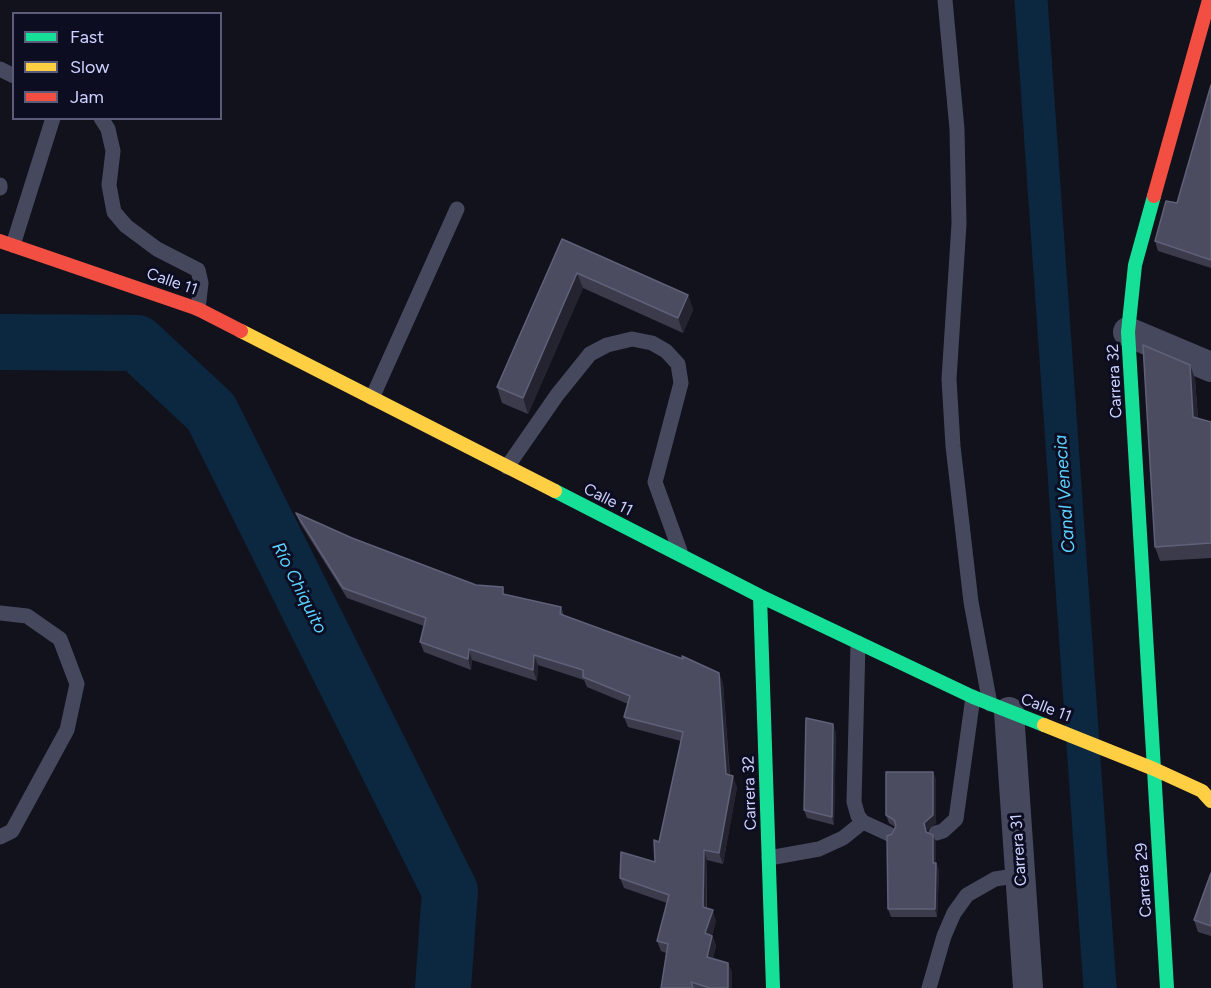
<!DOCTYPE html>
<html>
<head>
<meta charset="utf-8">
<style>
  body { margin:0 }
  #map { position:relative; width:1211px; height:988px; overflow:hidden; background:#12121d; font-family:Figtree,sans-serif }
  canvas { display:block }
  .legend { position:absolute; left:12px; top:12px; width:210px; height:108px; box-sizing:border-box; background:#0d0d22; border:2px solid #5a5c7a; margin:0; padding:8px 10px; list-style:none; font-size:18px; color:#ced2ff }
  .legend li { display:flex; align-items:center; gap:12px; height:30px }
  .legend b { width:30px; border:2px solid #5a5c7a }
</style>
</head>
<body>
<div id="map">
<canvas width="1211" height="988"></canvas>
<ul class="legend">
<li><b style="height:8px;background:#16e098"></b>Fast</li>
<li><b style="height:8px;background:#ffcf43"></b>Slow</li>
<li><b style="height:8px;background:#f24e42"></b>Jam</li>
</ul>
</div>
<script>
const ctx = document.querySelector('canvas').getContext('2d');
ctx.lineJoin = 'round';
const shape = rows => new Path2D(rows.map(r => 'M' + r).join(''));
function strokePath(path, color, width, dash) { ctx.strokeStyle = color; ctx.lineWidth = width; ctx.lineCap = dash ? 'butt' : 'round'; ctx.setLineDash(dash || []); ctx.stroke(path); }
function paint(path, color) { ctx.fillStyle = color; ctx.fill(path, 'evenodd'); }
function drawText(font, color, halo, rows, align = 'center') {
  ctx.font = font + ' Figtree,sans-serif'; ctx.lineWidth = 6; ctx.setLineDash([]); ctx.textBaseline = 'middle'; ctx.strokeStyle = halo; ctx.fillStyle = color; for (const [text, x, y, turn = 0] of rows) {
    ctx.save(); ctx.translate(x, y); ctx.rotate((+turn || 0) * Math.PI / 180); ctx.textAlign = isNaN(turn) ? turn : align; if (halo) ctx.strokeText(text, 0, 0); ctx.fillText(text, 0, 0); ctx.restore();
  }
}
const canal = shape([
  [1031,0,1100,988]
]);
const river = shape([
  [0,342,137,343,211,412,450,891,443,988]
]);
const lane = shape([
  [945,0,957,129,959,224,949,379,953,446,971,602,990,704],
  [0,69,14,76],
  [101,118,108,129,113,151,109,185,114,212,126,226,157,249,198,270,201,283,198,309],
  [0,185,0,188],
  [13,245,53,118],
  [372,398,457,209],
  [507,467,557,395,590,354,607,345,632,339,652,343,666,351,678,364,681,383,655,482,680,551],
  [0,613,27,616,60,639,77,684,67,730,12,831,0,837],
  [858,643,854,802,858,816,863,822,889,834],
  [936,833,943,831,956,819,973,697],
  [769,858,819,849,843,838,863,822],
  [929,988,944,936,954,913,967,895,995,879,1021,875]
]);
const street = shape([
  [1128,332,1211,367],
  [1009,712,1028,988]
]);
const fast = shape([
  [1154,196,1135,265,1128,332,1167,988],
  [555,491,760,596,973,697,1044,725],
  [760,596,773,988]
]);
const slow = shape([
  [241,331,555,491],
  [1044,725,1154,769,1202,791,1211,801]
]);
const jam = shape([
  [1154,196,1209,0],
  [0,241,198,309,241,331]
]);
const wall = shape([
  [1211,85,1211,268,1158,251,1155,241,1177,203],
  [562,239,688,295,693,310,683,333,583,288,528,414,502,403,497,387],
  [1190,365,1195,379,1198,418,1211,422,1211,558,1160,561,1155,547],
  [296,513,352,538,476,585,506,595,561,607,564,616,719,673,723,683,730,775,737,787,723,864,707,860,707,908,716,921,712,935,716,946,713,958,728,963,732,973,732,988,661,988,666,953,661,951,657,941,667,903,624,888,620,878,655,862,681,741,628,727,624,717,628,704,587,687,584,680,538,665,537,681,472,660,471,670,424,652,420,642,424,626,347,598,300,523],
  [836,732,834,825,807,818,804,810],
  [933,772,936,780,936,823,926,831,933,835,936,843,936,863,939,871,937,917,891,917,888,909,892,834,895,827,889,823,886,815],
  [1211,873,1211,936,1198,932,1194,920]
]);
const shadedWall = shape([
  [577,273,583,288,528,414,523,398],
  [688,295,693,310,683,333,678,318],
  [1190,365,1195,379,1199,431,1193,417],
  [469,649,472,660,471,670,468,659],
  [534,655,538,665,537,681,533,670],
  [719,673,723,683,730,784,726,774],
  [833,724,836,732,834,825,832,817],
  [933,772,936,780,936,823,926,831,929,840,924,823],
  [733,776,737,787,723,864,719,853],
  [933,835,936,843,936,867,936,863,939,871,937,917,935,909],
  [704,850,707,860,706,917,703,907],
  [713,910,716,921,709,944,705,933],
  [712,936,716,946,711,967,707,957],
  [728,963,732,973,732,988,728,988]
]);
const building = shape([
  [1211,85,1211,260,1155,241,1166,201,1177,203,1211,85],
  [562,239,688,295,678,318,577,273,523,398,497,387,562,239],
  [1143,345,1190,365,1193,417,1211,422,1211,543,1155,547,1143,345],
  [296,513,352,538,476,585,503,587,503,594,561,607,560,614,683,659,682,656,719,673,726,774,733,776,719,853,704,850,703,907,713,910,705,933,712,936,707,957,728,963,728,988,710,988,691,982,693,988,661,988,668,944,657,941,669,895,620,878,621,852,655,862,654,840,659,842,683,732,624,717,630,696,583,677,583,670,534,655,533,670,469,649,468,659,420,642,426,618,343,588,296,513],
  [806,718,833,724,832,817,804,810,806,718],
  [886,772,933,772,933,815,924,823,926,832,933,835,933,863,936,863,935,909,888,909,887,836,892,834,896,826,894,820,886,815,886,772],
  [1211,873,1211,926,1194,920,1211,873]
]);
const streetNames = [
  ["Calle 11",172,282,19],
  ["Carrera 32",1115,381,-93],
  ["Calle 11",608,500,27],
  ["Calle 11",1046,708,21],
  ["Carrera 32",750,793,-92],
  ["Carrera 31",1019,850,-94],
  ["Carrera 29",1144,880,-94]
];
const waterNames = [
  ["Canal Venecia",1065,494,-94],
  ["Río Chiquito",299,588,63]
];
strokePath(canal, '#0c2840', 33);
strokePath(river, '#0c2840', 56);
strokePath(lane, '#46495e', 15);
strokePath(street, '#46495e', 30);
strokePath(fast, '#16e098', 14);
strokePath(slow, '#ffcf43', 14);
strokePath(jam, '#f24e42', 14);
paint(wall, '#3b3b4c');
paint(shadedWall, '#242431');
paint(building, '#4b4c60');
strokePath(building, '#5f6179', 1.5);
drawText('16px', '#ced2ff', '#0d0d22', streetNames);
drawText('italic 18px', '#5cd2ff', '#0d0d22', waterNames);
</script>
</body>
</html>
